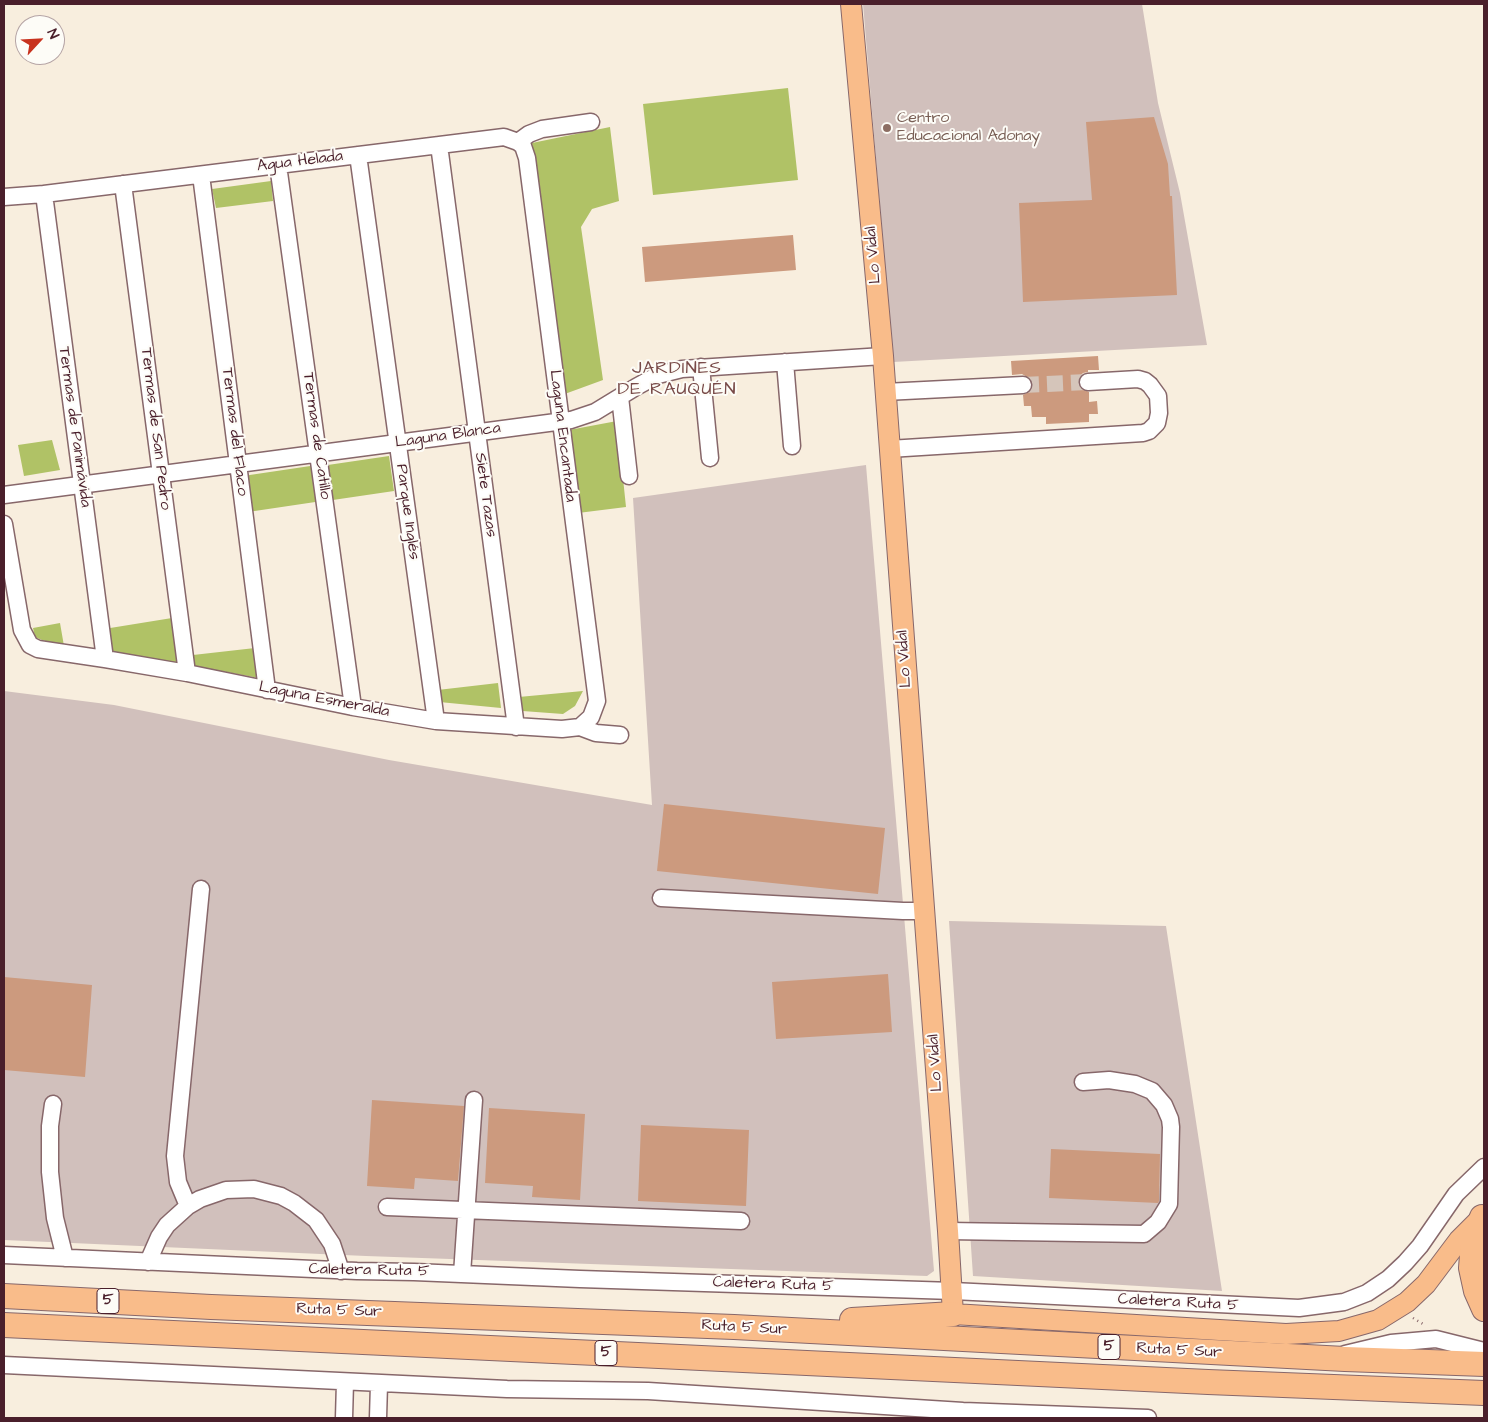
<!DOCTYPE html>
<html>
<head>
<meta charset="utf-8">
<style>
  body { margin:0 }
  #map { position:relative; width:1488px; height:1422px; overflow:hidden; background:#f8eede; font-family:"Architects Daughter",sans-serif }
  canvas { display:block }
  .frame { position:absolute; inset:0; border:5px solid #4a1f2b; pointer-events:none }
  .north { position:absolute; left:15px; top:15px; width:50px; height:50px; box-sizing:border-box; background:#fdfcf7; border:1px solid #b5a4a5; border-radius:50%; rotate:65deg; font-size:14px; font-weight:700; line-height:20px; text-align:center; color:#4a1f2b }
  .north::after { content:''; display:block; margin:auto; width:18px; height:22px; background:#c8321e; clip-path:polygon(50% 0,100% 100%,50% 72%,0 100%) }
</style>
</head>
<body>
<div id="map">
<canvas width="1488" height="1422"></canvas>
<div class="frame"></div>
<div class="north">N</div>
</div>
<script>
const ctx = document.querySelector('canvas').getContext('2d');
ctx.lineJoin = 'round';
function paint(path, color) { ctx.fillStyle = color; ctx.fill(path, 'evenodd'); }
const shape = rows => new Path2D(rows.map(r => 'M' + r).join(''));
function strokePath(path, color, width, dash) { ctx.strokeStyle = color; ctx.lineWidth = width; ctx.lineCap = dash ? 'butt' : 'round'; ctx.setLineDash(dash || []); ctx.stroke(path); }
function drawText(font, color, halo, rows, align = 'center') {
  ctx.font = font + ' "Architects Daughter",sans-serif'; ctx.lineWidth = 4; ctx.setLineDash([]); ctx.textBaseline = 'middle'; ctx.strokeStyle = halo; ctx.fillStyle = color; for (const [text, x, y, turn = 0] of rows) {
    ctx.save(); ctx.translate(x, y); ctx.rotate((+turn || 0) * Math.PI / 180); ctx.textAlign = isNaN(turn) ? turn : align; if (halo) ctx.strokeText(text, 0, 0); ctx.fillText(text, 0, 0); ctx.restore();
  }
}
const industrial = shape([
  [863,4,1142,4,1158,103,1180,193,1207,345,893,362],
  [866,465,934,1271,927,1276,366,1256,4,1240,4,691,114,705,389,760,652,805,633,498],
  [949,921,1166,926,1222,1291,973,1276]
]);
const green = shape([
  [788,88,798,180,653,195,643,104],
  [610,127,619,201,592,209,581,227,603,380,562,395,532,143],
  [271,181,273,201,216,208,212,189],
  [617,421,626,507,578,513,569,430],
  [52,440,60,470,24,476,18,445],
  [389,456,394,491,326,501,321,466],
  [317,465,322,501,248,512,243,476],
  [172,618,179,666,108,654,104,629],
  [60,623,64,646,42,640,35,637,33,628],
  [255,648,259,678,194,666,193,655],
  [498,683,501,708,429,701,429,691],
  [583,691,575,706,563,714,509,710,508,698]
]);
const building = shape([
  [1154,117,1168,164,1170,196,1172,196,1177,295,1023,302,1019,203,1092,200,1086,122],
  [793,235,796,270,645,282,642,247],
  [1098,356,1099,370,1088,370,1088,372,1083,373,1079,377,1078,382,1080,388,1089,392,1089,402,1097,401,1098,414,1089,414,1089,422,1046,424,1046,417,1032,417,1031,406,1024,406,1023,395,1032,390,1033,385,1032,380,1022,374,1012,375,1011,361],
  [664,804,885,828,878,894,657,871],
  [888,974,892,1032,776,1039,772,982],
  [4,977,92,985,85,1077,4,1070],
  [372,1100,464,1106,458,1181,415,1178,414,1189,367,1186],
  [489,1108,585,1114,580,1200,532,1197,533,1186,485,1183],
  [641,1125,749,1130,746,1206,638,1201],
  [1051,1149,1160,1154,1159,1201,1158,1203,1049,1198]
]);
const minorTunnel = shape([
  [1023,385,1088,382]
]);
const path = shape([
  [1413,1318,1423,1324]
]);
const minor = shape([
  [518,142,529,134,542,129,591,122],
  [439,145,516,727],
  [358,155,436,721],
  [278,165,353,707],
  [201,175,267,690],
  [123,184,187,673],
  [44,194,105,659],
  [4,197,44,194,504,137,518,142,523,146,527,158,597,701,591,717,580,727],
  [785,362,792,446],
  [701,367,710,458],
  [885,392,1023,385],
  [620,397,629,476],
  [889,449,1143,433,1149,431,1157,423,1159,413,1158,396,1150,385,1145,381,1138,379,1088,382],
  [4,495,571,420,595,412,636,387,658,375,682,369,883,356],
  [4,524,22,630,30,645,38,649,105,659,187,673,353,707,436,721,562,729,580,727,596,733,620,735],
  [661,898,903,911,924,911],
  [53,1104,50,1126,50,1172,55,1218,65,1258],
  [188,1206,178,1182,175,1156,201,889],
  [387,1207,741,1221],
  [948,1231,1144,1234,1158,1222,1169,1204,1171,1127,1170,1119,1164,1105,1152,1091,1135,1084,1109,1080,1083,1082],
  [4,1255,357,1271,414,1272,580,1279,953,1291,1299,1308,1344,1302,1367,1293,1388,1279,1405,1263,1420,1246,1456,1194,1484,1167],
  [148,1262,159,1237,167,1225,188,1206,200,1199,226,1190,254,1189,281,1196,294,1203,316,1220,332,1244,341,1271],
  [462,1274,474,1100],
  [1345,1354,1391,1343,1436,1339,1484,1351],
  [4,1365,507,1389,648,1391,963,1411,1148,1418],
  [344,1418,345,1382],
  [378,1418,379,1384]
]);
const major = shape([
  [851,4,883,356,948,1231,953,1314,1286,1334,1339,1331,1378,1320,1407,1302,1426,1284,1459,1240,1481,1218]
]);
const highway = shape([
  [1482,1217,1473,1242,1471,1268,1476,1291,1484,1309],
  [4,1296,211,1307,734,1327,1345,1359,1484,1364],
  [852,1320,953,1314],
  [4,1325,1208,1382,1484,1393]
]);
const markers = [
  [887,128,5,"#8d6e63"]
];
const shields = [
  [108,1301,22],
  [1109,1347,22],
  [606,1353,22]
];
const shieldNames = [
  ["5",108,1301],
  ["5",1109,1347],
  ["5",606,1353]
];
const educationNames = [
  ["Centro",897,119],
  ["Educacional Adonay",897,137]
];
const streetNames = [
  ["Agua Helada",300,162,-7],
  ["Lo Vidal",874,255,-95],
  ["Termas de Panimávida",74,427,82],
  ["Termas de San Pedro",155,429,83],
  ["Termas del Flaco",234,432,83],
  ["Termas de Catillo",316,436,82],
  ["Laguna Blanca",448,436,-8],
  ["Laguna Encantada",562,436,83],
  ["Siete Tazas",485,495,82],
  ["Parque Inglés",407,512,82],
  ["Lo Vidal",905,659,-94],
  ["Laguna Esmeralda",324,700,11],
  ["Lo Vidal",936,1063,-94],
  ["Caletera Ruta 5",369,1271,1],
  ["Caletera Ruta 5",773,1285,2],
  ["Caletera Ruta 5",1178,1303,3],
  ["Ruta 5 Sur",339,1311,2],
  ["Ruta 5 Sur",744,1328,3],
  ["Ruta 5 Sur",1179,1351,3]
];
const neighbourhoodNames = [
  ["JARDINES",677,369],
  ["DE RAUQUÉN",677,390]
];
paint(industrial, '#d1c0bc');
paint(green, '#b0c266');
paint(building, '#cc9a7e');
strokePath(minorTunnel, '#d5c5ba', 16, [16, 8]);
strokePath(minor, '#87676a', 19);
strokePath(major, '#87676a', 22);
strokePath(highway, '#87676a', 26);
strokePath(path, '#87676a', 2.5, [1, 4]);
strokePath(minor, '#fff', 16);
strokePath(major, '#f9bc8a', 20);
strokePath(highway, '#f9bc8a', 24);
for (const [x, y, r, color] of markers) { const dot = new Path2D(); dot.arc(x, y, r, 0, 2 * Math.PI); ctx.fillStyle = color; ctx.fill(dot); strokePath(dot, '#fdfcf7', 2); }
for (const [x, y, w] of shields) { const box = new Path2D(); box.roundRect(x - w / 2, y - 12.5, w, 25, 4); ctx.fillStyle = '#fdfcf7'; ctx.fill(box); strokePath(box, '#4a1f2b', 1); }
drawText('bold 15px', '#4a1f2b', null, shieldNames);
drawText('16px', '#785e54', '#fdfcf7', educationNames, 'left');
drawText('16px', '#4a1f2b', '#fdfcf7', streetNames);
ctx.letterSpacing = '1px';
drawText('18px', '#784a48', '#fdfcf7', neighbourhoodNames);
ctx.letterSpacing = '0px';
</script>
</body>
</html>
